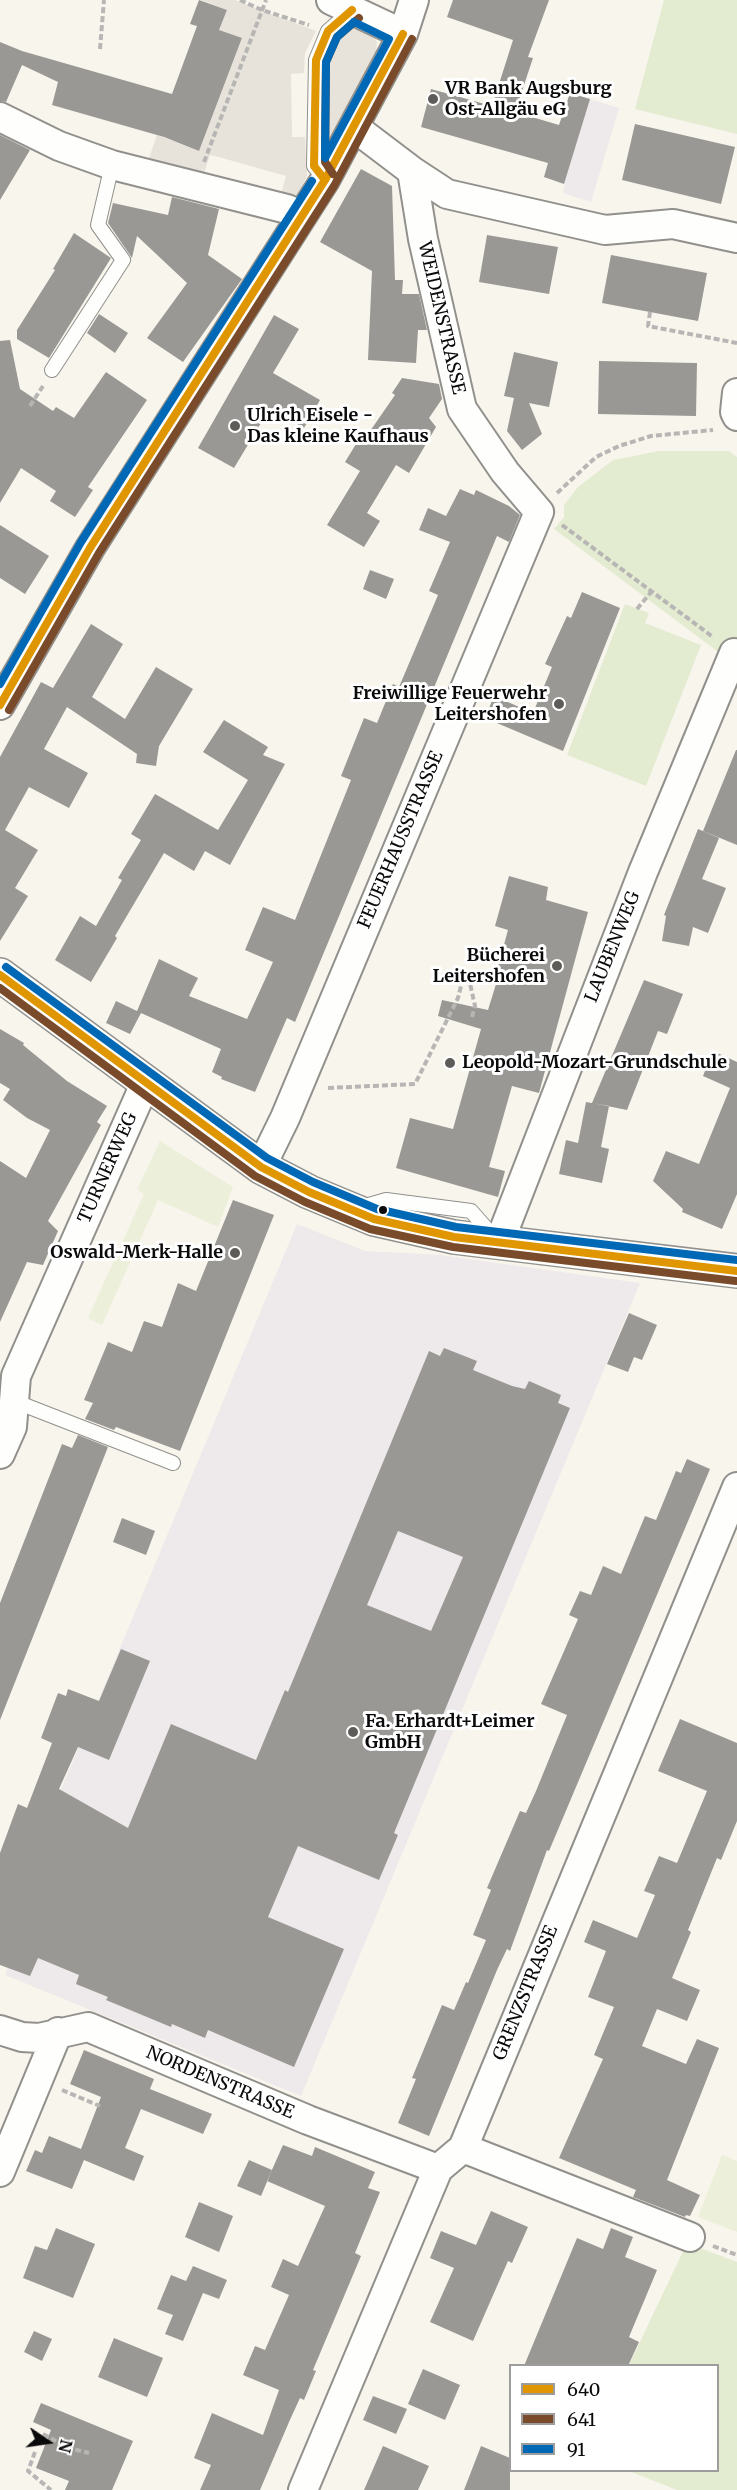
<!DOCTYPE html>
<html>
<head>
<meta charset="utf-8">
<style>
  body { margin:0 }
  #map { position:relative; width:737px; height:2490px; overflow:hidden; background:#f8f5ed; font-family:Merriweather,serif }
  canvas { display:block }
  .legend { position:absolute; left:509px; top:2364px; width:210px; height:108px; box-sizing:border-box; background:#fff; border:2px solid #9d9d9d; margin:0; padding:8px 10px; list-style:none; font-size:18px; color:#0a0a0a }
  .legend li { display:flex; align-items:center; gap:12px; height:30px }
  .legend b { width:30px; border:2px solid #9d9d9d }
  .north { position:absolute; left:18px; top:2412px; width:60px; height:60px; -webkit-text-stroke:4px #fff; paint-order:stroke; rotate:103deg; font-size:16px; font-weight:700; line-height:24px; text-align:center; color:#0a0a0a }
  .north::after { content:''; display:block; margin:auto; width:21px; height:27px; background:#0a0a0a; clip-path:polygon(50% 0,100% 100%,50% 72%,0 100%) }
</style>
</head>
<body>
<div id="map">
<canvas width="737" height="2490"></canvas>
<ul class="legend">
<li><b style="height:8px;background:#df9601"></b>640</li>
<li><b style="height:8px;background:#7a4b2a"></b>641</li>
<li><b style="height:8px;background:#0068b4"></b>91</li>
</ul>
<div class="north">N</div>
</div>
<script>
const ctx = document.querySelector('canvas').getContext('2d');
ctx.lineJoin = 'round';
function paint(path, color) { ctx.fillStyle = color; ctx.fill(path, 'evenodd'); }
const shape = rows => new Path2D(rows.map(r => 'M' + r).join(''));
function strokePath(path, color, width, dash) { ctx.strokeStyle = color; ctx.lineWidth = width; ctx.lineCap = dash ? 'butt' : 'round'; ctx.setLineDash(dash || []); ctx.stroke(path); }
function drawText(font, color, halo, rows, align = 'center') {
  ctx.font = font + ' Merriweather,serif'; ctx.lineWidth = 6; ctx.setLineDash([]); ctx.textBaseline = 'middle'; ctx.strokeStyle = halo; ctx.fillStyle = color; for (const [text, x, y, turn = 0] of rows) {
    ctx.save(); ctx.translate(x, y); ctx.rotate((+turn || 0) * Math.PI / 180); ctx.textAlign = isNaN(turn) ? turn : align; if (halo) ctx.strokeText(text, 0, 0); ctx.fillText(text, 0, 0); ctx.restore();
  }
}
const industrial = shape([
  [570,93,619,108,591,202,563,193,565,184,544,177],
  [297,1224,365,1251,440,1255,640,1283,301,2096,5,1975,78,1800,60,1792]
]);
const green = shape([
  [664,0,737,0,737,134,635,109],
  [659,451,729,451,737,457,737,666,554,529,564,517,564,505,578,487,613,460],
  [625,604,649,613,645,623,701,645,646,786,567,755],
  [687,2243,737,2262,737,2490,677,2490,629,2471,718,2470,718,2366,629,2365]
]);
const pitch = shape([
  [160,1141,233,1187,218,1227,158,1200,102,1325,88,1318,144,1194,137,1190],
  [722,2155,737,2161,737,2232,698,2217]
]);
const plaza = shape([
  [201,0,235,0,316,31,305,53,304,73,291,74,292,137,305,137,307,176,295,199,281,194,286,176,215,156,210,155,204,173,149,158,157,135,199,151,242,39,219,30,227,10],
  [359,27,372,34,377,42,376,53,322,153,321,79,325,56,337,37,345,31]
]);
const building = shape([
  [199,0,227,10,219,30,242,38,199,151,164,137,52,105,58,82,22,65,6,102,0,101,0,42,22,51,172,94,197,26,190,24],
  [453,0,549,0,528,57,533,58,515,112,559,125,570,93,590,99,564,184,544,177,548,163,421,127,431,89,492,106,513,40,447,17],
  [635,124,735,147,721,204,622,180],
  [0,135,30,150,0,200],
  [361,169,392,186,395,280,403,280,402,294,419,294,427,330,418,330,416,363,368,360,372,271,320,242],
  [172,197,219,209,208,255,242,279,183,362,147,338,187,283,137,236,132,258,108,223,113,203,168,215],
  [74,233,111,258,49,358,17,339,17,330,55,270,53,269],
  [487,235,558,247,549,294,479,282],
  [611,255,707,273,698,321,602,303],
  [99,314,128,333,115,353,87,333],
  [274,315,299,329,273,373,320,400,304,428,270,408,234,468,198,448],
  [10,340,20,389,53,411,56,407,74,418,106,372,147,400,88,487,93,490,75,517,50,501,56,491,21,468,0,503,0,341],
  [514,352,558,362,549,407,529,403,542,434,522,450,507,431,514,398,504,396],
  [599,361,697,363,696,416,598,414],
  [402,378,439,384,442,399,429,418,436,427,409,473,396,465,367,513,380,521,364,547,327,525,360,471,345,462,364,431,368,434,395,395,392,393],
  [460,489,474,495,476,490,509,506,520,515,509,542,497,536,295,1022,287,1018,255,1092,221,1079,222,1077,212,1072,221,1049,141,1013,130,1034,106,1023,116,1001,137,1011,159,959,198,978,189,996,247,1019,273,962,245,950,263,907,295,920,351,780,341,776,364,718,377,723,393,684,399,687,438,595,429,591,450,542,419,530,428,508,446,516],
  [0,525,49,556,25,594,0,578],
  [370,570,394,579,386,599,363,589],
  [582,592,620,608,563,751,485,718,494,696,533,713,552,667,545,664,567,616,571,618],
  [91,624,123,644,92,697,125,719,156,667,193,689,159,746,156,766,136,763,137,754,67,707,44,749,88,773,69,808,29,787,5,830,38,850,15,888,28,896,0,941,0,757,41,682,53,688],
  [224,720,268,747,263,755,285,764,230,865,205,851,194,871,164,853,115,936,117,938,91,982,55,960,80,916,96,926,122,880,118,878,141,840,131,834,155,794,218,830,248,780,203,752],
  [736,750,737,750,737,845,703,831],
  [698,829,719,838,702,879,726,888,708,933,693,927,689,946,662,941,666,916,664,915],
  [509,876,548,887,546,900,588,912,539,1093,512,1086,489,1167,505,1171,498,1197,396,1168,410,1118,453,1129,481,1029,438,1016,442,1000,488,1010,500,971,497,970,508,930,495,926],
  [644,980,683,994,667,1034,658,1031,627,1110,592,1103],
  [0,1029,24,1043,23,1045,67,1081,107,1106,97,1122,101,1125,48,1221,58,1231,43,1265,27,1262,0,1322,0,1161,26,1178,50,1130,27,1118,3,1100,10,1089,0,1083],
  [713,1051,737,1062,737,1194,722,1229,682,1212,683,1209,653,1181,666,1151,699,1164,730,1088,703,1076],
  [586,1102,609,1106,601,1147,609,1149,602,1183,559,1174,566,1140,578,1143],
  [233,1200,274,1215,180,1451,116,1427,114,1430,85,1419,93,1403,84,1400,108,1342,132,1352,144,1321,162,1327,178,1283,196,1291],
  [629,1313,657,1325,642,1360,634,1357,628,1372,607,1364],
  [444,1348,477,1361,473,1370,512,1386,525,1389,529,1381,561,1395,558,1403,570,1408,394,1833,398,1835,379,1880,298,1846,268,1917,344,1949,294,2067,208,2030,205,2038,172,2024,171,2027,106,2000,108,1997,76,1984,79,1975,38,1958,30,1976,0,1965,0,1853,18,1804,27,1808,52,1743,41,1738,58,1693,66,1696,68,1689,99,1701,121,1649,150,1661,109,1760,78,1747,59,1789,128,1828,171,1724,256,1760,285,1690,288,1692,429,1351,440,1356],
  [398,1531,463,1557,431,1631,367,1605],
  [78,1435,108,1447,0,1720,0,1603,62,1444,72,1448],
  [687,1459,710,1469,549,1851,547,1850,510,1951,507,1949,497,1970,429,2136,398,2123,416,2079,412,2078,442,2005,454,2010,466,1982,468,1983,486,1940,473,1935,491,1890,487,1888,520,1811,526,1813,536,1791,567,1715,541,1704,578,1619,569,1615,580,1591,591,1595,603,1566,621,1574,645,1516,656,1520,676,1471,681,1473],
  [122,1518,155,1531,146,1555,113,1542],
  [680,1719,737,1743,737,1821,721,1860,717,1858,688,1930,691,1932,672,1978,700,1990,687,2021,657,2009,642,2046,686,2064,697,2039,719,2048,667,2180,700,2195,690,2216,686,2215,685,2217,633,2197,636,2190,559,2158,603,2059,594,2055,614,2007,588,1997,606,1951,584,1942,593,1920,637,1938,655,1895,644,1891,659,1856,677,1863,707,1791,658,1771],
  [84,2050,154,2079,150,2089,212,2114,203,2134,141,2109,125,2148,144,2156,134,2181,84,2160,72,2189,26,2171,35,2150,42,2153,49,2136,81,2149,101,2097,70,2084],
  [283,2145,312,2156,315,2147,375,2172,368,2188,380,2192,355,2253,361,2256,313,2370,316,2371,304,2400,300,2398,289,2422,260,2490,200,2490,211,2465,194,2458,212,2413,263,2435,279,2390,243,2375,255,2346,265,2350,289,2295,271,2287,283,2259,298,2266,325,2206,267,2181],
  [249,2160,272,2170,261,2196,237,2186],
  [199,2202,233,2216,219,2252,185,2237],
  [491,2211,528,2227,512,2263,508,2261,473,2341,430,2322,454,2268,430,2258,441,2231,476,2245],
  [56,2228,95,2244,73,2298,23,2278,35,2246,47,2250],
  [611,2228,633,2237,625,2257,657,2270,629,2337,639,2342,628,2366,524,2366,577,2238,603,2249],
  [193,2266,227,2280,219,2299,203,2293,183,2341,165,2334,173,2315,157,2309,171,2275,186,2281],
  [34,2331,52,2339,42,2361,24,2352],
  [114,2338,163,2358,147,2397,98,2377],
  [423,2369,460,2385,445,2420,408,2404],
  [373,2396,407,2409,396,2434,363,2420],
  [41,2403,133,2441,112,2490,65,2490,69,2481,36,2468,51,2430,33,2422],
  [383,2446,429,2466,418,2490,364,2490],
  [481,2446,510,2458,510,2490,464,2490]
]);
const path = shape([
  [240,0,262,10,309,25],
  [100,49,104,0],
  [204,162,266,0],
  [650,312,648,326,737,343],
  [30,406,43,386],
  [557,493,596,457,619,446,651,436,713,430],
  [562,525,713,637],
  [637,609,652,591],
  [328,1088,415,1084,458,998,463,978,469,979,475,1006,472,1017],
  [62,2090,100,2106],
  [713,2246,737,2255],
  [43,2434,69,2448,89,2453],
  [35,2452,28,2471,51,2490]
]);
const service = shape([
  [325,180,314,166,316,60,328,31,352,10],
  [52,370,123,260,98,225,112,165],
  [362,1207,386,1200,471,1211,494,1237],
  [14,1401,173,1463]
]);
const minor = shape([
  [331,0,403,34],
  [0,117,59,146,112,165,287,209,302,216],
  [412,171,447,194,605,230,673,224,737,238],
  [737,393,735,412,737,416],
  [0,705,90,548,325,180,403,34,414,0],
  [261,1167,285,1118,539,512,505,472,462,409,423,239,412,171,354,127],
  [499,1243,643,872,734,653],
  [0,1454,12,1427,16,1376,145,1084],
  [0,2030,22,2037,39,2038,88,2027,308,2120,438,2169],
  [463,2148,690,2237],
  [0,2172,58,2032],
  [303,2490,438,2169,463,2148,737,1487]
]);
const tertiary = shape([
  [0,975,261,1167,309,1192,374,1219,454,1237,737,1271]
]);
const bus1 = shape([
  [325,180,314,166,316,60,328,31,352,10],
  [0,705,90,548,325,180,403,34],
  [0,975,261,1167,309,1192,374,1219,454,1237,737,1271]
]);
const bus2 = shape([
  [333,174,325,162,326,62,337,37,359,18],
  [9,710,99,553,334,186,412,39],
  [0,988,255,1176,305,1202,370,1229,453,1247,736,1281]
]);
const bus3 = shape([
  [354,22,389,39,325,158,326,62,337,37,354,22],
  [0,684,81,542,312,181],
  [6,967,267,1158,313,1182,377,1209,456,1227,737,1260]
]);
const markers = [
  [433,99,6,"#5d5c59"],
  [235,426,6,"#5d5c59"],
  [559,704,6,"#5d5c59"],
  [557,966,6,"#5d5c59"],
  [450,1063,6,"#5d5c59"],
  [383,1210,5,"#0a0a0a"],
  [235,1253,6,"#5d5c59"],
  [353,1732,6,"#5d5c59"]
];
const poiNames = [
  ["VR Bank Augsburg",445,89],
  ["Ost-Allgäu eG",445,110],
  ["Ulrich Eisele -",247,416],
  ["Das kleine Kaufhaus",247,437],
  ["Freiwillige Feuerwehr",547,694,"right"],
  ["Leitershofen",547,715,"right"],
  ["Bücherei",545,956,"right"],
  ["Leitershofen",545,977,"right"],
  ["Leopold-Mozart-Grundschule",462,1063],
  ["Oswald-Merk-Halle",223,1253,"right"],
  ["Fa. Erhardt+Leimer",365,1722],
  ["GmbH",365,1743]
];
const streetNames = [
  ["WEIDENSTRASSE",441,318,77],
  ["FEUERHAUSSTRASSE",401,840,-67],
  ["LAUBENWEG",613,947,-68],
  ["TURNERWEG",108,1168,-66],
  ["GRENZSTRASSE",526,1993,-68],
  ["NORDENSTRASSE",220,2083,23]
];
paint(industrial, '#eee9ea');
paint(green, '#e3ebd0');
paint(pitch, '#ecefd9');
paint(plaza, '#e7e3da');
paint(building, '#9a9894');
strokePath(service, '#91908c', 16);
strokePath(minor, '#91908c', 32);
strokePath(tertiary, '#91908c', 36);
strokePath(path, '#b7b6b5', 4, [6, 3]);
strokePath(service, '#fefefc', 14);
strokePath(minor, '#fefefc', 28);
strokePath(tertiary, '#fefefc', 33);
strokePath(bus1, '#df9601', 8);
strokePath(bus2, '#7a4b2a', 8);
strokePath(bus3, '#0068b4', 8);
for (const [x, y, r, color] of markers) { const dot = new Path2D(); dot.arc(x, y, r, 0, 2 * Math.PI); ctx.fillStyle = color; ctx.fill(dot); strokePath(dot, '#fff', 2); }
drawText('bold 18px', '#0a0a0a', '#fff', poiNames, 'left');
drawText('18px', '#0a0a0a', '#fff', streetNames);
</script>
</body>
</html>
